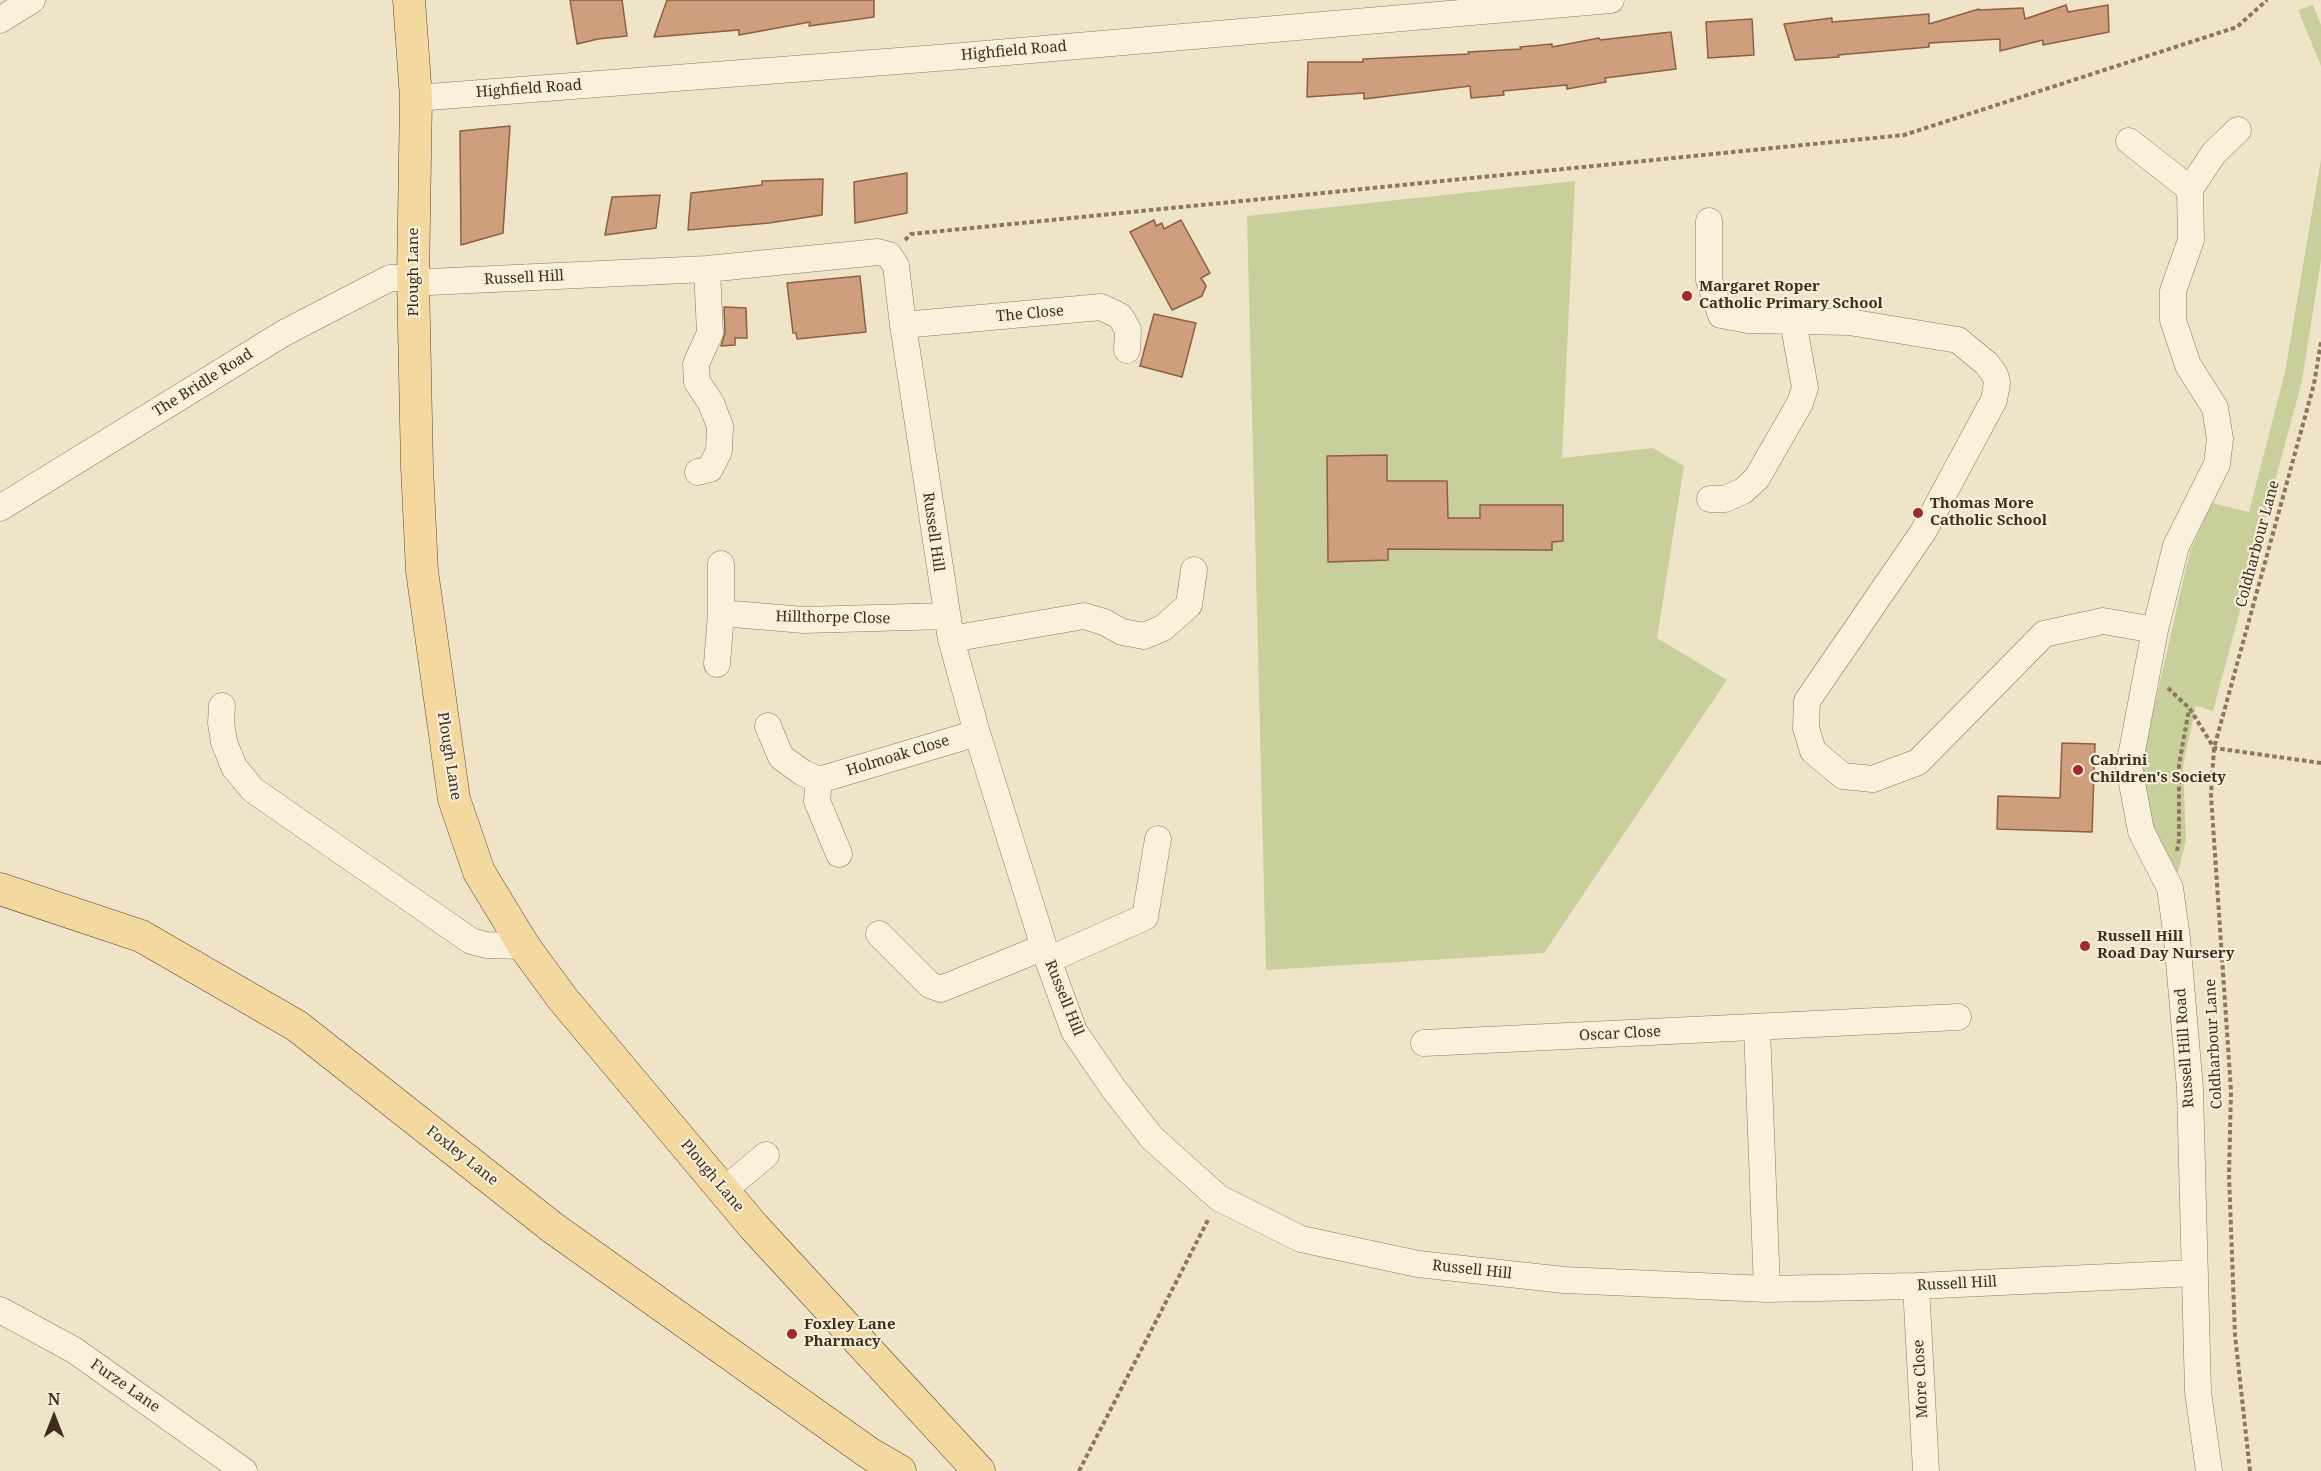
<!DOCTYPE html>
<html>
<head>
<meta charset="utf-8">
<style>
  body { margin:0 }
  #map { position:relative; width:2321px; height:1471px; overflow:hidden; background:#f0e4c8; font-family:"Noto Serif",serif }
  canvas { display:block }
  .north { position:absolute; left:24px; top:1387px; width:60px; height:60px; -webkit-text-stroke:4px #f7eed8; paint-order:stroke; rotate:0deg; font-size:16px; font-weight:700; line-height:24px; text-align:center; color:#3d2e20 }
  .north::after { content:''; display:block; margin:auto; width:21px; height:27px; background:#3d2e20; clip-path:polygon(50% 0,100% 100%,50% 72%,0 100%) }
</style>
</head>
<body>
<div id="map">
<canvas width="2321" height="1471"></canvas>
<div class="north">N</div>
</div>
<script>
const ctx = document.querySelector('canvas').getContext('2d');
ctx.lineJoin = 'round';
function paint(path, color) { ctx.fillStyle = color; ctx.fill(path, 'evenodd'); }
const shape = rows => new Path2D(rows.map(r => 'M' + r).join(''));
function strokePath(path, color, width, dash) { ctx.strokeStyle = color; ctx.lineWidth = width; ctx.lineCap = dash ? 'butt' : 'round'; ctx.setLineDash(dash || []); ctx.stroke(path); }
function drawText(font, color, halo, rows, align = 'center') {
  ctx.font = font + ' "Noto Serif",serif'; ctx.lineWidth = 4.5; ctx.setLineDash([]); ctx.textBaseline = 'middle'; ctx.strokeStyle = halo; ctx.fillStyle = color; for (const [text, x, y, turn = 0] of rows) {
    ctx.save(); ctx.translate(x, y); ctx.rotate((+turn || 0) * Math.PI / 180); ctx.textAlign = isNaN(turn) ? turn : align; if (halo) ctx.strokeText(text, 0, 0); ctx.fillText(text, 0, 0); ctx.restore();
  }
}
const green = shape([
  [2313,5,2321,25,2321,66,2298,10],
  [2321,159,2321,260,2302,381,2213,711,2196,706,2183,766,2186,841,2175,883,2150,826,2140,769,2190,551,2212,503,2249,512,2285,372],
  [1575,181,1562,458,1653,448,1684,466,1657,638,1727,680,1544,953,1266,970,1247,216]
]);
const building = shape([
  [570,0,622,0,627,36,598,39,577,44,570,0],
  [667,0,874,0,874,17,809,26,810,22,739,35,739,30,654,37,667,0],
  [2066,5,2068,12,2108,5,2109,32,2043,45,2043,40,2000,51,2000,39,1929,43,1929,47,1838,55,1839,57,1795,60,1784,24,1832,18,1832,22,1929,14,1929,24,1979,9,1979,10,2023,8,2025,19,2066,5],
  [1752,19,1754,55,1708,58,1706,22,1752,19],
  [1671,32,1676,69,1605,78,1606,82,1567,89,1567,85,1503,91,1504,95,1471,98,1470,86,1364,99,1364,93,1307,97,1308,62,1363,62,1363,59,1469,54,1468,52,1521,49,1520,47,1552,44,1552,47,1599,38,1600,40,1671,32],
  [510,126,503,233,461,245,460,131,510,126],
  [907,173,907,213,855,223,854,182,907,173],
  [823,179,822,215,769,223,688,230,691,193,762,185,762,181,823,179],
  [660,195,656,228,605,235,612,197,660,195],
  [1154,220,1156,226,1162,223,1164,229,1181,220,1210,273,1201,278,1206,286,1202,296,1172,310,1130,232,1154,220],
  [860,276,866,332,797,339,796,333,793,333,787,283,860,276],
  [724,307,746,308,747,338,735,338,735,345,721,346,725,333,724,307],
  [1154,314,1196,323,1182,377,1140,366,1154,314],
  [1387,455,1387,481,1447,481,1448,518,1480,518,1480,505,1563,505,1563,541,1552,542,1552,550,1388,549,1388,560,1328,562,1327,456,1387,455],
  [2062,743,2095,744,2092,832,1997,829,1998,796,2060,798,2062,743]
]);
const path = shape([
  [905,240,911,234,1904,135,2237,27,2267,0],
  [2168,688,2190,709,2214,748,2321,763],
  [2177,851,2179,840,2179,765,2189,709],
  [1079,1471,1209,1218],
  [2250,1471,2235,1335,2229,1175,2231,1091,2211,795,2214,748,2314,384,2321,342]
]);
const minor = shape([
  [0,20,32,0],
  [416,98,950,57,1611,0],
  [2129,141,2190,189],
  [2190,189,2191,240,2173,291,2173,320,2188,365,2215,408,2220,439,2217,464,2176,546,2155,630,2129,767,2141,831,2170,888,2177,938,2190,1089,2198,1392,2209,1471],
  [2190,189,2214,153,2238,130],
  [1709,221,1709,280,1721,315,1748,320,1849,322,1958,340,1987,364,1995,375,1997,383,1994,400,1923,532,1807,701,1806,728,1813,751,1843,776,1873,779,1918,762,2044,634,2103,621,2155,630],
  [903,325,1101,307,1120,316,1128,330,1127,350],
  [698,472,710,469,719,451,720,426,711,403,697,382,696,364,710,333,707,269],
  [1710,499,1725,499,1743,491,1757,478,1800,403,1805,388,1793,321],
  [0,508,284,333,390,278,413,278,429,282,707,269,878,252,889,255,896,266,903,325,951,639,977,733,1048,960,1074,1031,1113,1088,1152,1138,1219,1198,1301,1239,1418,1264,1564,1280,1767,1289,1916,1286,2195,1273],
  [721,613,804,620,946,616],
  [951,639,1084,616,1104,622,1122,632,1144,636,1163,628,1189,605,1194,570],
  [717,664,721,613,721,564],
  [222,706,221,723,224,742,234,767,253,790,471,941,486,945,524,946],
  [768,726,781,757,803,773,819,780,977,733],
  [819,780,817,801,839,854],
  [879,934,930,985,941,989,1044,947],
  [1048,960,1145,917,1158,839],
  [1757,1028,1767,1289],
  [1424,1043,1958,1017],
  [724,1190,766,1155],
  [1916,1286,1926,1471],
  [0,1310,74,1350,244,1471]
]);
const major = shape([
  [409,0,416,98,413,278,417,467,422,571,454,799,479,872,524,946,562,998,754,1227,979,1471],
  [0,889,141,936,297,1026,553,1228,869,1453,900,1471]
]);
const markers = [
  [1687,296,6,"#9e2a2b"],
  [1918,513,6,"#9e2a2b"],
  [2078,770,6,"#9e2a2b"],
  [2085,946,6,"#9e2a2b"],
  [792,1334,6,"#9e2a2b"]
];
const streetNames = [
  ["Highfield Road",1014,51,-5],
  ["Highfield Road",529,89,-4],
  ["Plough Lane",414,272,-90],
  ["Russell Hill",524,278,-3],
  ["The Close",1030,314,-5],
  ["The Bridle Road",203,383,-32],
  ["Russell Hill",933,532,82],
  ["Coldharbour Lane",2258,544,-75],
  ["Hillthorpe Close",833,618,1],
  ["Plough Lane",449,756,81],
  ["Holmoak Close",898,756,-17],
  ["Russell Hill",1064,998,68],
  ["Oscar Close",1620,1034,-3],
  ["Coldharbour Lane",2214,1044,-93],
  ["Russell Hill Road",2185,1048,-94],
  ["Foxley Lane",462,1156,38],
  ["Plough Lane",712,1176,50],
  ["Russell Hill",1472,1270,6],
  ["Russell Hill",1957,1284,-3],
  ["More Close",1921,1379,-93],
  ["Furze Lane",125,1386,35]
];
const poiNames = [
  ["Margaret Roper",1699,287],
  ["Catholic Primary School",1699,304],
  ["Thomas More",1930,504],
  ["Catholic School",1930,521],
  ["Cabrini",2090,761],
  ["Children's Society",2090,778],
  ["Russell Hill",2097,937],
  ["Road Day Nursery",2097,954],
  ["Foxley Lane",804,1325],
  ["Pharmacy",804,1342]
];
paint(green, '#c9cf9b');
paint(building, '#cf9f7d');
strokePath(building, '#8d5f41', 1.5);
strokePath(minor, '#8d765c', 27);
strokePath(major, '#5b4430', 33);
strokePath(path, '#8d765c', 4, [4.5, 3]);
strokePath(minor, '#faf1dc', 26);
strokePath(major, '#f3d9a0', 32);
for (const [x, y, r, color] of markers) { const dot = new Path2D(); dot.arc(x, y, r, 0, 2 * Math.PI); ctx.fillStyle = color; ctx.fill(dot); strokePath(dot, '#f7eed8', 2); }
drawText('15px', '#3d2e20', '#f7eed8', streetNames);
drawText('bold 15px', '#3d2e20', '#f7eed8', poiNames, 'left');
</script>
</body>
</html>
